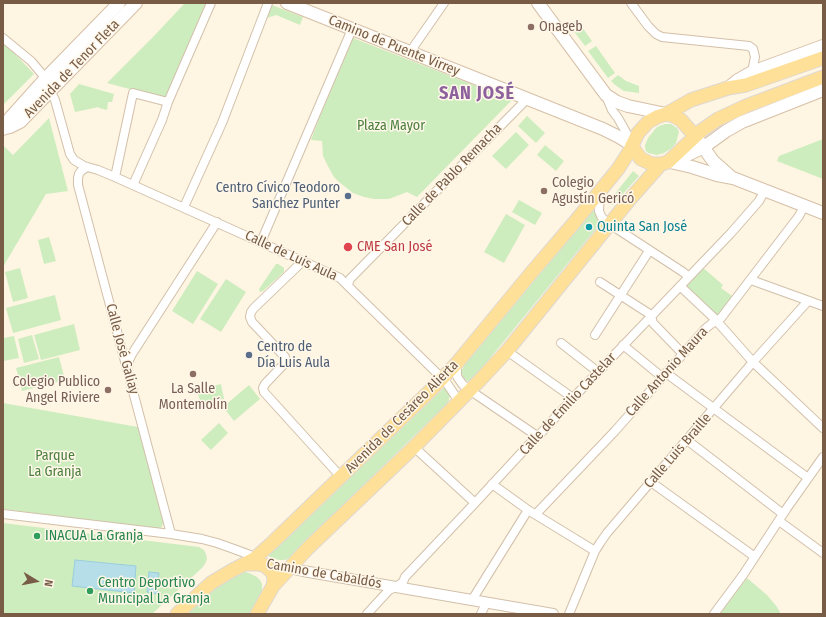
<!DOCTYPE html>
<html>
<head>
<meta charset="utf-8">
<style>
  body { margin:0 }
  #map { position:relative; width:826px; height:617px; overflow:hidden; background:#fef5e2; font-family:"Fira Sans Condensed",sans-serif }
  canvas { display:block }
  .frame { position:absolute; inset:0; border:4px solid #785c46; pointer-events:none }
  .north { position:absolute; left:16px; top:561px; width:40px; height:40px; -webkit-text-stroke:3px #fff8ea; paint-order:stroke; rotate:100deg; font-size:11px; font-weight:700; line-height:16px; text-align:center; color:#785c46 }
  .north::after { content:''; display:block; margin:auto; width:14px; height:18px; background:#785c46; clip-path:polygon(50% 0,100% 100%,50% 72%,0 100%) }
</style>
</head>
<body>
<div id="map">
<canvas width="826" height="617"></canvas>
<div class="frame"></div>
<div class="north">N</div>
</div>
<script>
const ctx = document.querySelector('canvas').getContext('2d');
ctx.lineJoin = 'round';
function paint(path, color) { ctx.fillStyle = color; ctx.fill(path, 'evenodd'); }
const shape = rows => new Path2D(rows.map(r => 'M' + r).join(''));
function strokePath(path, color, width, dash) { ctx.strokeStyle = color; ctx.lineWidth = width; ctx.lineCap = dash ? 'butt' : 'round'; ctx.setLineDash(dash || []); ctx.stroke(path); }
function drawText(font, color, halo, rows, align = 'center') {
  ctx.font = font + ' "Fira Sans Condensed",sans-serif'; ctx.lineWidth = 3; ctx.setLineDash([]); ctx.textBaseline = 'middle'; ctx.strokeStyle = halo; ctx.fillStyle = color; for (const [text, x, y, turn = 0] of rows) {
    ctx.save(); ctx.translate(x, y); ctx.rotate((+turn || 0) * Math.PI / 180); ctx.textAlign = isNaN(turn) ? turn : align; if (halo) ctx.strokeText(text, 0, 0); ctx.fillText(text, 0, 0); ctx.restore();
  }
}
const green = shape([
  [185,3,207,3,166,99,107,83,154,36],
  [272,5,303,17,300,25,276,15,267,18],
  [577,20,592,41,585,46,569,25],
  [353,38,512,100,417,197,407,192,389,199,374,199,364,197,353,193,339,182,334,177,329,168,323,156,322,141,311,140,318,121],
  [3,43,18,57,34,74,3,105],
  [596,46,615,73,608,78,588,51],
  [618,75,626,81,639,86,639,93,624,91,615,85,611,81],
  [79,84,114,94,112,102,108,102,107,110,99,108,99,107,75,112,70,94],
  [527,116,545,133,536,143,518,126],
  [49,118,68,191,46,194,3,267,3,145,13,155],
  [665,124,671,124,677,128,679,132,676,143,672,148,664,153,657,155,648,153,646,151,645,148,645,145,648,138,656,128,659,126],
  [516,132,529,145,506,169,492,156],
  [823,139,823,179,777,161,779,156],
  [545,145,564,161,556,171,537,155],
  [633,171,639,176,612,206,613,198,614,195],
  [519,200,542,213,535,225,512,212],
  [592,211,594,211,600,223,599,225,478,373,470,382,467,381,463,377,462,373,462,370,465,364],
  [506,214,525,225,504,263,484,252],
  [49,237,56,261,44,264,38,240],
  [276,264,278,264,283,267,284,268,284,272,263,291,260,292,259,289],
  [701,266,723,285,721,288,735,298,717,318,687,289,685,283],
  [20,268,28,298,13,302,5,272],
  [197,271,218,284,193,324,172,311],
  [226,279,246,292,221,332,200,319],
  [55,295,61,320,13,333,6,308],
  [74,324,80,350,41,360,34,335],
  [32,335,39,359,24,363,18,339],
  [14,336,19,358,3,361,3,338],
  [59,357,65,380,22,391,16,368],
  [221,384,224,399,201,404,197,390],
  [249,385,260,399,234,421,223,407],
  [445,387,450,395,448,403,306,541,289,559,284,560,279,560,268,556],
  [3,403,138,427,163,521,163,524,161,528,157,529,3,509],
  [219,423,228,433,211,450,201,440],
  [3,523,199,547,204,550,206,554,207,559,205,564,202,568,152,614,3,614],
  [245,572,249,573,257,577,260,580,262,584,262,594,251,614,185,614,221,582,240,573],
  [747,578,767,595,777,607,781,614,720,614]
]);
const water = shape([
  [75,560,136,566,134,593,72,586,75,560],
  [149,572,159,573,157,594,147,592,149,572]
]);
const minor = shape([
  [631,3,648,26,656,34,662,37,749,46,753,49,755,57,752,72],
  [3,38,31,61,42,74,55,100,70,154,74,160,84,166,98,170,115,177,340,278,349,287,446,382,456,397,456,401,454,406],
  [410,52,444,3],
  [606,96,612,110,618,118,632,143],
  [87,167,81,171,79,174,78,178,78,185,171,534],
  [115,177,133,93,168,102],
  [133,185,162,120,168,102,211,3],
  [600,192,599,211,601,216,605,221,683,272,689,277],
  [184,207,222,123,268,3],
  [261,242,352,29],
  [303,261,254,308,251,312,250,317,252,322,285,357,285,361,284,364,265,384,263,388,264,392,341,477],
  [751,280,823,306],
  [600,282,648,313,651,316,653,323,683,354],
  [680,286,714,318,753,362,823,428],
  [349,287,348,284,350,279,527,99],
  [595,335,649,251],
  [561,343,598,372],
  [623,345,662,377],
  [507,351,573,398],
  [457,363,457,376,458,378,463,385,471,391,537,436],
  [127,368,129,360,132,354,217,222],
  [666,373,808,478],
  [687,440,783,514],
  [414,447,475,503],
  [651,482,755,557],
  [492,484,528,510,595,551],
  [3,514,171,534,202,539,217,543,234,549,250,555,256,560],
  [536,514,615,431,705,329,711,324,721,318,799,216,804,206],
  [779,521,823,553],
  [472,600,528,510],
  [367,614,389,590,396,587,403,582,405,577,475,503,537,436,541,433,573,398,731,233,759,201,765,190],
  [481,614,486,603],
  [569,614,595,551,600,543,607,533,753,362,808,301],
  [714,614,743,575,787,508,823,457]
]);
const tertiary = shape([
  [289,568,303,571,553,614]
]);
const secondary = shape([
  [287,3,603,129,619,137,632,145],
  [538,3,606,95,617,102,628,106,666,114],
  [728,88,738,80,752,72,823,46],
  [4,128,10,127,20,122,136,3],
  [3,129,10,118,45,79,119,3],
  [699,141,713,161,730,176],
  [668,162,681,158,704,147,726,131,742,122,823,90],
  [670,162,692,167,717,175,733,178,823,213]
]);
const primary = shape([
  [666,114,674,116,681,120,695,136],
  [632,145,635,151,641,159,652,164,661,164],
  [245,564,258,564,264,565,270,570,273,574,274,579,273,586],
  [177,614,211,583,231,571,254,559,273,542,432,389,457,363,532,272,574,223,618,169,629,152,638,133,648,122,657,117,666,114,691,100,728,88,746,85,823,58],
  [257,614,273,586,308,548,414,447,480,380,507,351,630,199,661,164,668,162,702,130,718,119,746,106,823,77]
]);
const markers = [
  [531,27,4,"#8d6e63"],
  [544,191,4,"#8d6e63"],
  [348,196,4,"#5c6f8a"],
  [589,227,4,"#0f9aa8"],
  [348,247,5,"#e0444e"],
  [249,355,4,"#5c6f8a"],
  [193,374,4,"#8d6e63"],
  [108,390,4,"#8d6e63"],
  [37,536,4,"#2e9e5b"],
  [90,591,4,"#2e9e5b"]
];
const educationNames = [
  ["Onageb",539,27],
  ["Colegio",552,183],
  ["Agustín Gericó",552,199],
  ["Colegio Publico",100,382,"right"],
  ["Angel Riviere",100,398,"right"],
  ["La Salle",193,389,"center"],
  ["Montemolín",193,405,"center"]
];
const streetNames = [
  ["Camino de Puente Virrey",394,46,22],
  ["Avenida de Tenor Fleta",72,69,-46],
  ["Calle de Pablo Remacha",452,175,-46],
  ["Calle de Luis Aula",291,256,25],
  ["Calle José Galiay",122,349,75],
  ["Calle Antonio Maura",667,372,-48],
  ["Calle de Emilio Castelar",568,404,-47],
  ["Avenida de Cesáreo Alierta",402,417,-45],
  ["Calle Luis Braille",678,451,-49],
  ["Camino de Cabaldós",324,574,10]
];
const parkNames = [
  ["Plaza Mayor",391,126],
  ["Parque",55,456],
  ["La Granja",55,472]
];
const serviceNames = [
  ["Centro Cívico Teodoro",340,188],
  ["Sanchez Punter",340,204],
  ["Centro de",257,347,"left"],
  ["Día Luis Aula",257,363,"left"]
];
const cultureNames = [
  ["Quinta San José",597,227]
];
const healthNames = [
  ["CME San José",357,247]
];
const leisureNames = [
  ["INACUA La Granja",45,536],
  ["Centro Deportivo",98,583],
  ["Municipal La Granja",98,599]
];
const districtNames = [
  ["SAN JOSÉ",477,94]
];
paint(green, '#ceedbf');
paint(water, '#b5dee9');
strokePath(water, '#9acddc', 1);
strokePath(minor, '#d2c0aa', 10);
strokePath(tertiary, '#d2c0aa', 12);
strokePath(secondary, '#d6bfa7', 14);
strokePath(primary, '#dfd8d3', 15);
strokePath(minor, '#fff', 8);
strokePath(tertiary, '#fff', 10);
strokePath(secondary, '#fff', 12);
strokePath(primary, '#ffe098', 13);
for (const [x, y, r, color] of markers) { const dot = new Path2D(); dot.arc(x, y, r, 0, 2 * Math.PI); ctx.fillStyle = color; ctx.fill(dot); strokePath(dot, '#fff8ea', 1.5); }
drawText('14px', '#785e54', '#fff8ea', educationNames, 'left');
drawText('14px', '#785c46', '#fff8ea', streetNames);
drawText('14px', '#4c7f3d', '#fff8ea', parkNames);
drawText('14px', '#4e5e75', '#fff8ea', serviceNames, 'right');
drawText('14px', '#0d838f', '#fff8ea', cultureNames, 'left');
drawText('14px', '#be3a42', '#fff8ea', healthNames, 'left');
drawText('14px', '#27864d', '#fff8ea', leisureNames, 'left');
ctx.letterSpacing = '1px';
drawText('bold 18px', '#8d619c', '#fff8ea', districtNames);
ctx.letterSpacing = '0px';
</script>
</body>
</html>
